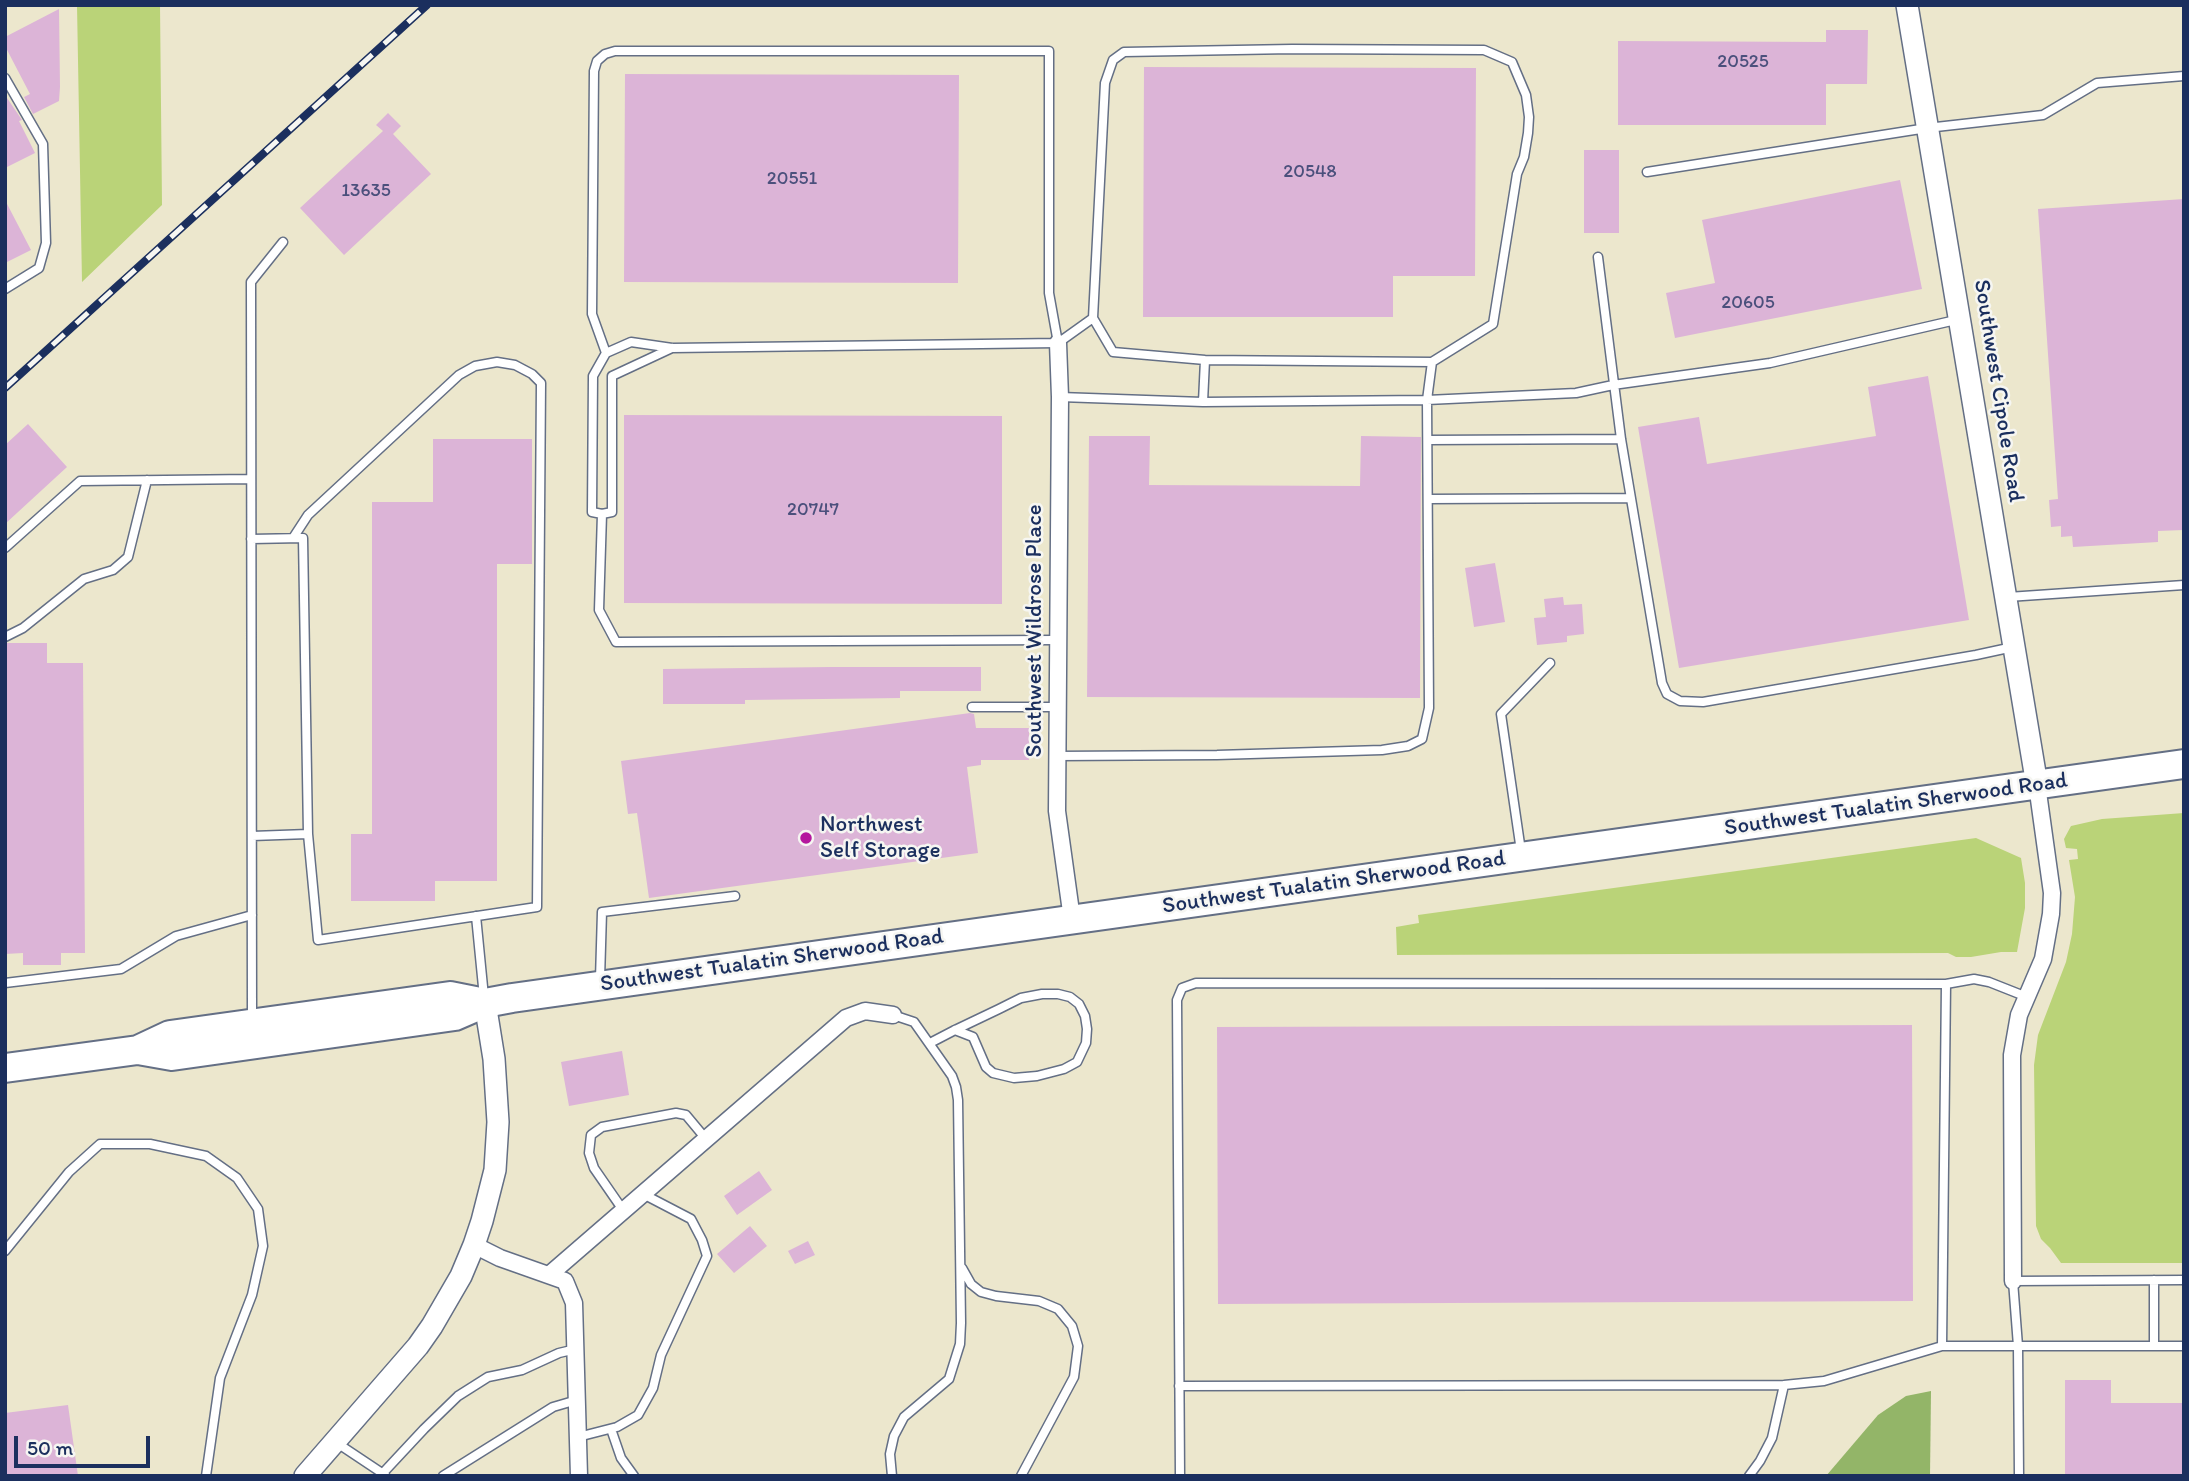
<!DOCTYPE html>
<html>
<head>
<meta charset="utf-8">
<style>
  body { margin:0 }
  #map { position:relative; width:2189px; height:1481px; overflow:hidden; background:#ece7cd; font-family:Itim,sans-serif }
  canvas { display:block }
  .frame { position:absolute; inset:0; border:7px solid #1b2f5e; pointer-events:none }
  .scale { position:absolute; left:14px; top:1436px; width:136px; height:32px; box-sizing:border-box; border:4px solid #1b2f5e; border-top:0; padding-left:9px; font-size:21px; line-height:24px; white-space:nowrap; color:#1b2f5e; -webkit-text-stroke:5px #f6f6f2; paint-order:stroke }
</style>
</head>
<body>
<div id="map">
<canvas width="2189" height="1481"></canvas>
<div class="frame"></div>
<div class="scale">50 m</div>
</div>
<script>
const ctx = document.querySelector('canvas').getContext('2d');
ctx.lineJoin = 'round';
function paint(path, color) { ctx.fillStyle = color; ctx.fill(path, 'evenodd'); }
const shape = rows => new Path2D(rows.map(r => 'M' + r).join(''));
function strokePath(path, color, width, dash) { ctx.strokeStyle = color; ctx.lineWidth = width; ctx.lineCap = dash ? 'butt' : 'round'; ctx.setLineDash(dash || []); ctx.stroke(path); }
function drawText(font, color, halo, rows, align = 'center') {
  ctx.font = font + ' Itim,sans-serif'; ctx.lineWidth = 5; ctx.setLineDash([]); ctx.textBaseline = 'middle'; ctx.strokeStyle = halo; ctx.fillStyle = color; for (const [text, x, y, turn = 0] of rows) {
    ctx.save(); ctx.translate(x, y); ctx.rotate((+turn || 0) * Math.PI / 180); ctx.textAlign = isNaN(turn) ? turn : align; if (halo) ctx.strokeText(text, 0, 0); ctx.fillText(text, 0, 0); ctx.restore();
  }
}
const green = shape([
  [77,5,160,5,162,205,82,282],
  [2184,813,2184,1263,2061,1263,2050,1248,2041,1239,2036,1226,2034,1065,2038,1035,2066,962,2072,934,2075,897,2069,860,2078,859,2077,849,2066,848,2064,839,2071,826,2102,819],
  [1976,838,2021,858,2025,883,2025,908,2017,952,2001,952,1971,957,1956,957,1948,953,1397,955,1396,927,1419,923,1418,915]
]);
const forest = shape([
  [1931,1391,1930,1476,1826,1476,1878,1415,1906,1396]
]);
const building = shape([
  [59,9,60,87,59,101,33,114,24,97,30,94,5,46,5,37],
  [1826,30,1868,30,1867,84,1826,84,1826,125,1618,125,1618,41,1826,42],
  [1144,67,1476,68,1475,276,1393,276,1393,317,1143,317],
  [625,74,959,75,958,283,624,282],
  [5,95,22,120,19,121,35,153,5,168],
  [388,113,401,126,393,134,431,174,344,255,300,208,383,131,376,125],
  [1584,150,1619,150,1619,233,1584,233],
  [1900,180,1922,289,1675,338,1666,293,1715,283,1702,220],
  [2184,199,2184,530,2158,531,2158,542,2073,547,2072,536,2061,537,2061,526,2051,527,2049,500,2058,499,2038,209],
  [5,200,31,250,5,263],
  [1928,376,1969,620,1679,668,1638,427,1699,417,1707,464,1876,436,1868,387],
  [624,415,1002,416,1002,604,624,603],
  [28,424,67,467,5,524,5,445],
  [1089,436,1150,436,1149,485,1360,486,1361,436,1421,437,1420,698,1087,697],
  [433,439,532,439,532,564,497,564,497,881,435,881,435,901,351,901,351,834,372,834,372,502,433,502],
  [1495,563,1505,622,1474,627,1465,568],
  [1563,597,1564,605,1582,604,1584,634,1567,636,1567,642,1537,645,1534,618,1546,617,1544,599],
  [5,643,47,643,47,663,83,663,85,953,61,953,61,965,23,965,23,953,5,954],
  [831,667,981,667,981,691,900,691,900,698,745,700,745,704,663,704,663,669],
  [970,713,974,714,976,728,1029,728,1029,760,981,760,981,765,967,767,978,853,649,898,637,813,628,814,621,761],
  [1912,1025,1913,1301,1218,1304,1217,1027],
  [622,1051,629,1095,569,1106,561,1062],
  [759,1171,772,1190,737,1215,724,1196],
  [750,1226,767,1246,734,1273,717,1254],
  [808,1241,815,1255,795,1264,788,1251],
  [2065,1380,2111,1380,2111,1403,2184,1403,2184,1476,2065,1476],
  [68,1405,78,1476,5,1476,5,1413]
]);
const lane = shape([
  [5,78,43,144,46,243,39,268,5,289],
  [1647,172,1927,128,2043,115,2097,83,2184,76],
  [1598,257,1621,439,1662,683,1667,694,1680,701,1703,702,1976,655,2013,647],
  [1093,318,1113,352,1205,360,1432,362],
  [606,353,592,314,594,71,597,61,605,54,615,51,1049,51,1049,293,1058,343],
  [1060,397,1203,402,1427,400,1576,393,1613,385,1770,363,1960,319],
  [1203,402,1205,360],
  [1428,440,1621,439],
  [1428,499,1630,498],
  [602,514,612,512,612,376,672,348],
  [293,538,308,515,459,375,475,366,497,362,515,365,532,374,541,383,537,907,318,940,308,834],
  [251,539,303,538,308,834,252,836],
  [5,548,80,481,251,479],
  [2008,597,2184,585],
  [5,637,23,628,84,579,113,570,128,557,147,480],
  [1057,640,616,642,599,610,602,514,592,512,593,376,606,353,631,342,672,348,1058,343,1093,318,1105,83,1113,60,1124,52,1292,49,1484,50,1512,62,1526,95,1529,117,1528,133,1524,157,1517,174,1493,324,1432,362,1427,400,1429,708,1422,739,1408,746,1382,750,1217,755,1057,756],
  [972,707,1057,707],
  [1521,851,1501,714,1550,663],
  [476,916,484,997],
  [600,979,602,912,735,896],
  [5,983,121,969,176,936,252,915],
  [252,1017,251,282,283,242],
  [930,1043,955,1030,999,1009,1021,998,1042,994,1058,994,1070,997,1079,1004,1085,1016,1087,1029,1086,1043,1077,1062,1064,1069,1037,1076,1014,1078,993,1073,986,1067,973,1037,955,1030],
  [623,1210,594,1168,589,1153,591,1135,602,1127,676,1113,686,1115,706,1139],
  [5,1251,69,1172,100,1144,150,1144,206,1156,237,1178,258,1209,263,1246,252,1295,220,1378,206,1476],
  [962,1268,971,1284,981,1292,996,1296,1039,1301,1058,1309,1072,1326,1078,1346,1074,1377,1021,1476],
  [2154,1280,2154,1346],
  [1942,1346,1946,984],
  [1179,1386,1784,1385,1824,1381,1942,1346,2184,1346],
  [611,1429,621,1458,634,1476],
  [578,1437,617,1427,638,1415,653,1388,661,1355,707,1256,702,1240,691,1219,643,1194],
  [337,1443,385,1475],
  [382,1474,424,1429,458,1396,488,1377,522,1370,559,1353,576,1349],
  [443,1476,553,1407,577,1400],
  [892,1476,890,1454,894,1436,904,1417,949,1379,960,1344,961,1323,958,1100,956,1087,952,1076,914,1022,893,1015],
  [1180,1476,1177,1000,1182,988,1196,983,1946,984,1974,979,1989,982,2027,997],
  [1749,1476,1760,1461,1772,1438,1784,1385],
  [2019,1476,2018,1346,2013,1281,2184,1280]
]);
const street = shape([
  [1058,343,1060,397,1057,811,1072,919],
  [474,1245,500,1258,565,1281,574,1303,579,1476],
  [549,1275,846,1018,865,1011,893,1015],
  [2013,1281,2012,1055,2019,1015,2043,959,2051,914,2052,893,2037,785]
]);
const secondary = shape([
  [1907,5,2037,785],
  [305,1476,418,1346,432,1326,461,1276,474,1245,482,1221,495,1170,498,1122,494,1059,485,1003]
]);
const highway = shape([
  [138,1050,172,1056,455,1016,485,1003,512,998,2184,764],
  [5,1068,138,1050,170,1035,450,996,485,1003]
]);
const rail = shape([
  [5,388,427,5]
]);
const markers = [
  [806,838,7,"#b5179e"]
];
const numberNames = [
  ["20525",1743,62],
  ["20548",1310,172],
  ["20551",792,179],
  ["13635",366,191],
  ["20605",1748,303],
  ["20747",813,510]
];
const streetNames = [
  ["Southwest Cipole Road",1998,391,81],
  ["Southwest Wildrose Place",1035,631,-90],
  ["Southwest Tualatin Sherwood Road",1896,805,-8],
  ["Southwest Tualatin Sherwood Road",1334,883,-8],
  ["Southwest Tualatin Sherwood Road",772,961,-8]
];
const poiNames = [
  ["Northwest",820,825],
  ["Self Storage",820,851]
];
paint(green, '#bad378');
paint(forest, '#93b568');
paint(building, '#dcb4d7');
strokePath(lane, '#646f85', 11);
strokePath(street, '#646f85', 19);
strokePath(secondary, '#646f85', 24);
strokePath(highway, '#646f85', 32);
strokePath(lane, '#fff', 8);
strokePath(street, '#fff', 16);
strokePath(secondary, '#fff', 21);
strokePath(highway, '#fff', 28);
strokePath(rail, '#1b2f5e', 8);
strokePath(rail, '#f6f6f2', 5, [16]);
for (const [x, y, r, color] of markers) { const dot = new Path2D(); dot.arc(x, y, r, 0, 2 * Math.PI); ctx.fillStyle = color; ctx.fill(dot); strokePath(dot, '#f6f6f2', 2.5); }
drawText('19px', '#4b507c', null, numberNames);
drawText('23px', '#1b2f5e', '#f6f6f2', streetNames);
drawText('23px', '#1b2f5e', '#f6f6f2', poiNames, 'left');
</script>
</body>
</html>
